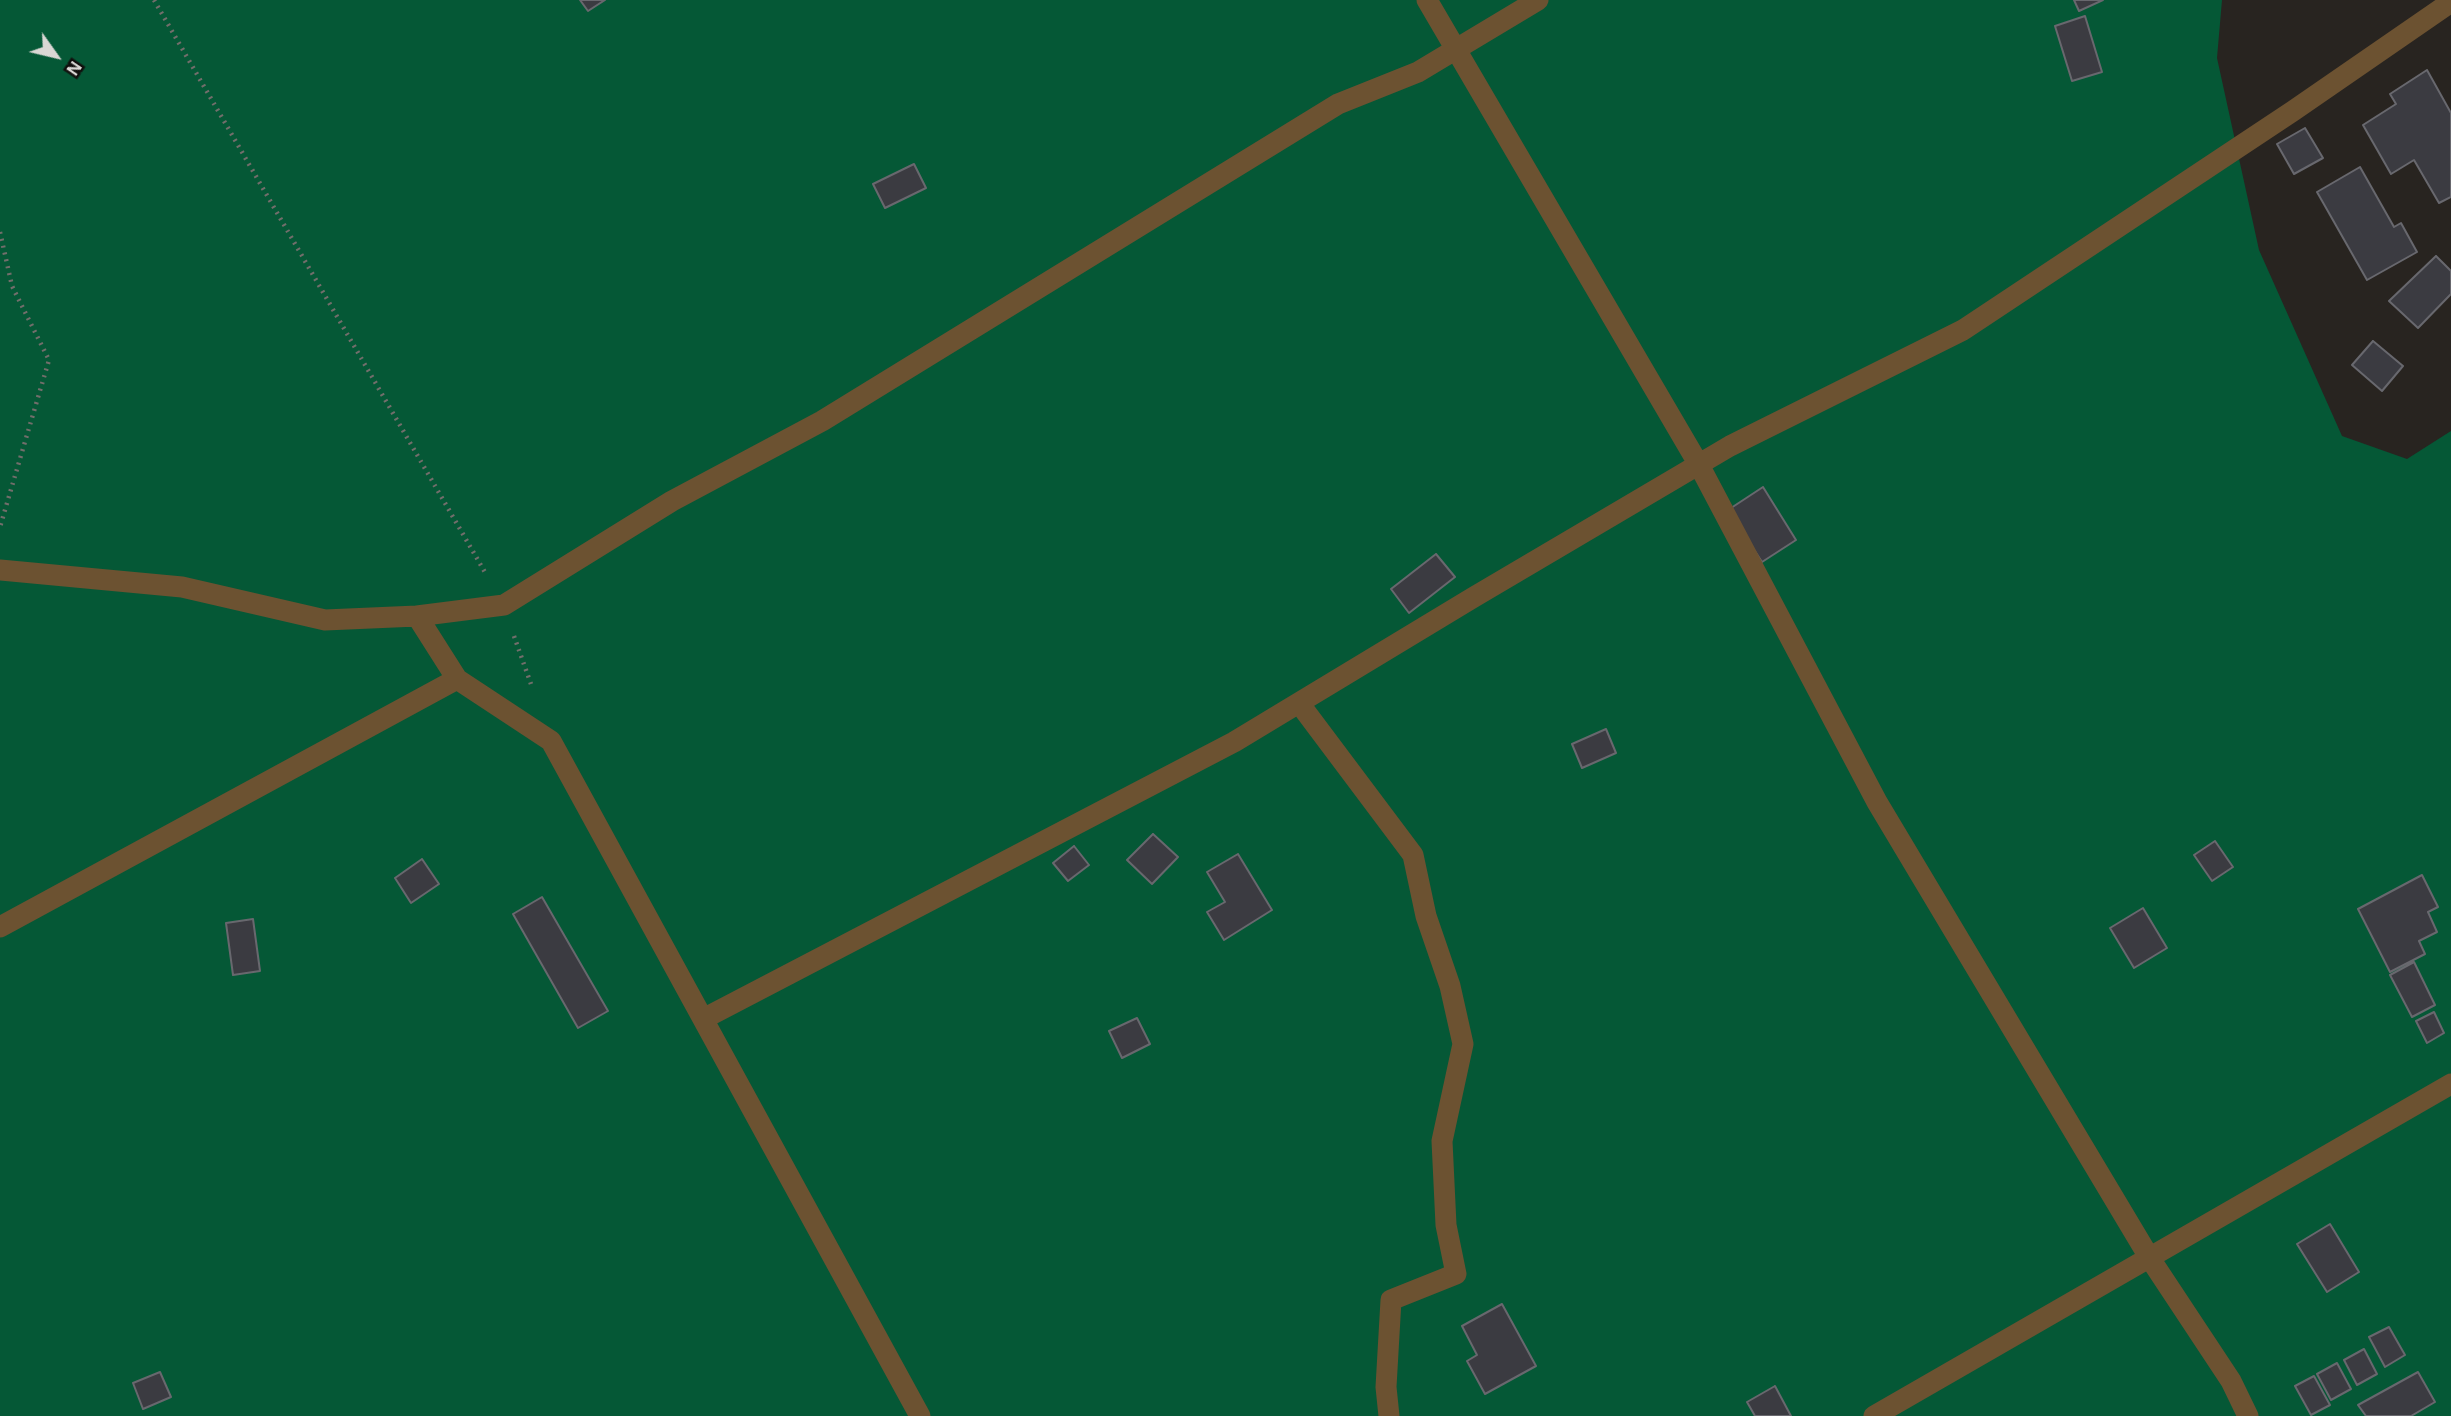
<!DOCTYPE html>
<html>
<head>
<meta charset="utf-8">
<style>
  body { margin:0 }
  #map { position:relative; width:2451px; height:1416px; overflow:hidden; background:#282420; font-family:"Alegreya Sans",sans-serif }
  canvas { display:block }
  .north { position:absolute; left:21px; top:21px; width:70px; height:70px; -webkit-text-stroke:5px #100e0c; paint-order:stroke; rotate:124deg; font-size:19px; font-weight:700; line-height:28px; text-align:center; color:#dad7d4 }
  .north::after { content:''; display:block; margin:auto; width:24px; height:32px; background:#dad7d4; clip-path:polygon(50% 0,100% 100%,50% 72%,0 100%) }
</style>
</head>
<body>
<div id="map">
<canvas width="2451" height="1416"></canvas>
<div class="north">N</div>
</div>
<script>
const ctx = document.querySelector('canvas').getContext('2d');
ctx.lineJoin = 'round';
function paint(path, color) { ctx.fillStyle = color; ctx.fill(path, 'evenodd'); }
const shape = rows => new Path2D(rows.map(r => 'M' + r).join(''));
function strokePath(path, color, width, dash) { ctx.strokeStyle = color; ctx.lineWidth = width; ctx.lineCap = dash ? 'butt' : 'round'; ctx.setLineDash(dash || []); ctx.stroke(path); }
const green = shape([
  [0,0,2222,0,2217,58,2259,250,2342,436,2407,459,2451,431,2451,1416,0,1416]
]);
const building = shape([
  [580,0,605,0,588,11,580,0],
  [2074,0,2103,0,2079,11,2074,0],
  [2085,16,2102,72,2072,81,2055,26,2085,16],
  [2427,70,2451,113,2451,197,2439,203,2414,160,2391,174,2363,125,2396,104,2390,94,2427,70],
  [2305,128,2323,158,2294,174,2277,144,2305,128],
  [914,164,926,188,885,208,873,184,914,164],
  [2360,167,2394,227,2401,223,2417,252,2367,280,2317,192,2360,167],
  [2436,256,2451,271,2451,294,2418,328,2389,301,2436,256],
  [2373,341,2403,366,2382,391,2352,365,2373,341],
  [1763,487,1796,540,1762,562,1728,510,1763,487],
  [1436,554,1455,577,1409,613,1391,589,1436,554],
  [1606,729,1616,753,1582,768,1572,744,1606,729],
  [1153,834,1178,857,1152,884,1127,860,1153,834],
  [2215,841,2233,867,2212,881,2194,855,2215,841],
  [1074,846,1089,865,1068,881,1053,863,1074,846],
  [1238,854,1272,910,1224,940,1207,912,1225,902,1207,872,1238,854],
  [422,859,439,884,411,903,395,878,422,859],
  [2422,875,2438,907,2428,912,2437,932,2419,941,2425,954,2390,972,2358,909,2422,875],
  [542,897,608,1011,578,1028,513,914,542,897],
  [2143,908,2167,948,2134,968,2110,928,2143,908],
  [253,919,260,971,233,975,226,923,253,919],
  [2414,962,2435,1005,2412,1017,2390,975,2414,962],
  [2434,1012,2444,1033,2427,1043,2416,1021,2434,1012],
  [1137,1018,1150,1044,1122,1058,1109,1031,1137,1018],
  [2330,1224,2359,1272,2327,1292,2297,1244,2330,1224],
  [1502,1304,1536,1366,1485,1394,1467,1361,1477,1355,1462,1326,1502,1304],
  [2389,1327,2405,1355,2385,1367,2369,1337,2389,1327],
  [2364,1349,2377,1374,2357,1385,2344,1360,2364,1349],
  [2337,1363,2351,1389,2331,1400,2317,1374,2337,1363],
  [160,1372,171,1397,143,1409,133,1383,160,1372],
  [2418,1372,2435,1402,2411,1416,2366,1416,2358,1405,2418,1372],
  [2314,1376,2330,1405,2311,1415,2295,1386,2314,1376],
  [1775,1386,1791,1416,1755,1416,1747,1402,1775,1386]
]);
const path = shape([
  [154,0,486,574],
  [0,232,12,286,49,360,0,527],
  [514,636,532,687]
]);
const street = shape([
  [1427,0,1699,465,1877,802,2149,1257,2231,1381,2248,1416],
  [0,570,182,587,325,620,417,616,457,679,551,741,920,1416],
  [417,616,504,605,672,501,822,421,1338,104,1418,72,1538,0],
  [1299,703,1413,855,1426,916,1450,986,1463,1044,1442,1141,1446,1225,1456,1274,1391,1300,1386,1387,1389,1416],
  [0,927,457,679],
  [703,1019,1234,742,1474,597,1730,446,1963,330,2293,111,2451,2],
  [1874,1416,2451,1084]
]);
paint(green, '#055836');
paint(building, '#3b3b41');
strokePath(building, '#68686e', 2);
strokePath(path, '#726e6b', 4.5, [2, 5]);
strokePath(street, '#6c5231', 21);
</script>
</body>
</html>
